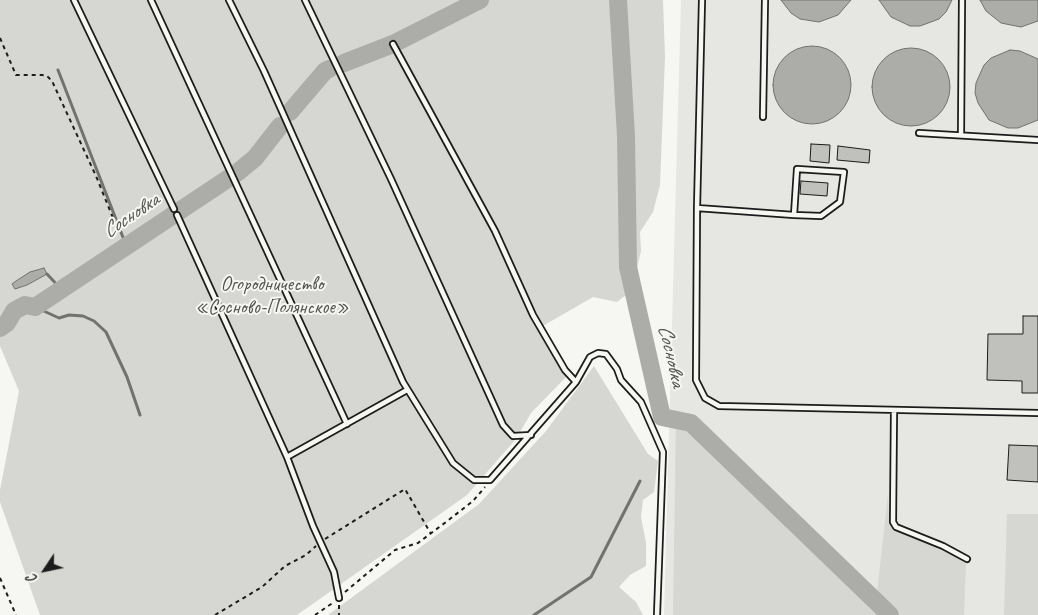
<!DOCTYPE html>
<html>
<head>
<meta charset="utf-8">
<style>
  body { margin:0 }
  #map { position:relative; width:1038px; height:615px; overflow:hidden; background:#f6f6f2; font-family:Caveat,sans-serif }
  canvas { display:block }
  .north { position:absolute; left:20px; top:545px; width:50px; height:50px; -webkit-text-stroke:4px #f6f6f2; paint-order:stroke; rotate:236deg; font-size:14px; font-weight:700; line-height:20px; text-align:center; color:#1c1c1c }
  .north::after { content:''; display:block; margin:auto; width:18px; height:22px; background:#1c1c1c; clip-path:polygon(50% 0,100% 100%,50% 72%,0 100%) }
</style>
</head>
<body>
<div id="map">
<canvas width="1038" height="615"></canvas>
<div class="north">С</div>
</div>
<script>
const ctx = document.querySelector('canvas').getContext('2d');
ctx.lineJoin = 'round';
function paint(path, color) { ctx.fillStyle = color; ctx.fill(path, 'evenodd'); }
const shape = rows => new Path2D(rows.map(r => 'M' + r).join(''));
function strokePath(path, color, width, dash) { ctx.strokeStyle = color; ctx.lineWidth = width; ctx.lineCap = dash ? 'butt' : 'round'; ctx.setLineDash(dash || []); ctx.stroke(path); }
function drawText(font, color, halo, rows, align = 'center') {
  ctx.font = font + ' Caveat,sans-serif'; ctx.lineWidth = 4; ctx.setLineDash([]); ctx.textBaseline = 'middle'; ctx.strokeStyle = halo; ctx.fillStyle = color; for (const [text, x, y, turn = 0] of rows) {
    ctx.save(); ctx.translate(x, y); ctx.rotate((+turn || 0) * Math.PI / 180); ctx.textAlign = isNaN(turn) ? turn : align; if (halo) ctx.strokeText(text, 0, 0); ctx.fillText(text, 0, 0); ctx.restore();
  }
}
const built = shape([
  [681,0,1038,0,1038,615,664,615]
]);
const green = shape([
  [0,0,663,0,665,57,660,185,653,212,640,232,641,251,632,290,617,302,593,297,541,327,568,375,531,413,516,439,467,495,297,615,40,615,0,502,0,490,19,391,0,346],
  [594,366,648,454,658,461,654,492,643,500,641,517,646,543,646,566,630,575,619,587,636,602,643,615,328,615,479,504,546,431],
  [676,418,883,615,673,615],
  [888,495,889,521,896,530,944,550,966,564,964,615,900,615,877,593],
  [1007,514,1038,514,1038,615,1004,615]
]);
const water = shape([
  [781,0,851,0,838,15,819,22,800,19,791,13,781,0],
  [879,0,952,0,946,12,939,19,920,26,910,26,891,17,879,0],
  [980,0,1038,0,1038,21,1021,27,1001,23,986,11,980,0],
  '773 85a39 39 0 1 1 78 0a39 39 0 1 1-78 0Z',
  '872 87a39 39 0 1 1 78 0a39 39 0 1 1-78 0Z',
  [1010,50,1020,51,1038,59,1038,120,1018,128,1008,128,989,120,978,103,975,93,976,83,984,65,991,58,1010,50],
  [44,268,47,274,27,285,15,289,12,284,16,281,30,272,44,268]
]);
const stream = shape([
  [58,70,126,245],
  [47,274,61,289],
  [35,307,59,318,69,315,83,316,94,321,106,332,127,377,140,415],
  [534,615,591,577,640,481]
]);
const river = shape([
  [618,0,626,136,628,267,662,417,691,423,890,615],
  [344,63,393,44,480,0],
  [290,112,325,71,329,69],
  [0,328,7,323,14,311,25,305,35,307,238,172,255,158,280,126]
]);
const building = shape([
  [811,144,830,145,829,163,810,161,811,144],
  [838,146,870,150,869,163,837,160,838,146],
  [801,181,828,183,827,196,800,194,801,181],
  [1023,316,1038,316,1038,393,1022,393,1022,381,987,380,988,334,1023,334,1023,316],
  [1009,445,1038,446,1038,482,1007,480,1009,445]
]);
const path = shape([
  [0,38,16,75,42,75,47,76,52,81,96,176,113,218],
  [325,539,405,489,431,534],
  [0,578,16,615],
  [345,592,395,550,418,543,446,522,473,501,485,487],
  [339,605,339,615],
  [215,615,262,587,285,566,306,555,316,546],
  [315,615,334,602]
]);
const service = shape([
  [74,0,174,209],
  [151,0,347,424],
  [229,0,264,71,403,382,453,463,474,480,490,480,576,382,590,357,598,353,606,354,617,369,621,380,641,402,663,452,657,615],
  [305,0,391,179,503,425,513,436,531,435],
  [702,0,697,208,696,380,705,398,719,406,1038,413],
  [393,44,495,231,533,315,565,370,576,382],
  [763,117,765,0],
  [919,133,1038,140],
  [961,135,962,0],
  [697,208,794,215,821,216,840,202,844,172,797,169,794,215],
  [177,215,287,457,313,526,334,572,339,598],
  [894,411,893,522,896,527,943,546,967,559],
  [287,457,407,390]
]);
const parkNames = [
  ["Огородничество",272,285],
  ["«Сосново-Полянское»",272,308]
];
const waterNames = [
  ["Сосновка",131,216,-34],
  ["Сосновка",671,356,77]
];
paint(built, '#e6e6e2');
paint(green, '#d6d6d2');
paint(water, '#acaca9');
strokePath(water, '#727271', 1);
strokePath(stream, '#727271', 3);
strokePath(river, '#acaca9', 18);
paint(building, '#c0c0bd');
strokePath(building, '#1c1c1c', 1);
strokePath(service, '#1c1c1c', 8);
strokePath(path, '#1c1c1c', 2, [4, 4]);
strokePath(service, '#f6f6f2', 4.5);
drawText('20px', '#545453', '#f6f6f2', parkNames);
drawText('italic 21px', '#565654', '#f6f6f2', waterNames);
</script>
</body>
</html>
